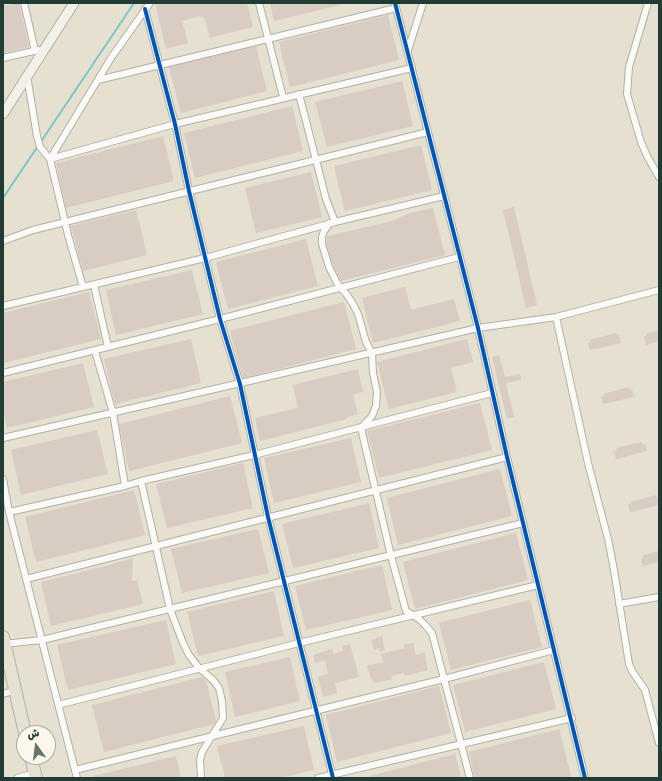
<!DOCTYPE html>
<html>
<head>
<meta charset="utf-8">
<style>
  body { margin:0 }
  #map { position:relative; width:662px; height:781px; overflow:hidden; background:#e5e0cf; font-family:Kalam,"Playpen Sans Arabic",sans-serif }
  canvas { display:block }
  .frame { position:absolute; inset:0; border:4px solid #1f3d34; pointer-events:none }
  .north { position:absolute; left:16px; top:725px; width:40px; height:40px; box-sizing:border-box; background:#fbf7ec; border:1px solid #a3ada2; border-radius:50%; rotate:346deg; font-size:11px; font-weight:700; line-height:16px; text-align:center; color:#1f3d34 }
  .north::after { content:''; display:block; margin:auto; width:14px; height:18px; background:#64766a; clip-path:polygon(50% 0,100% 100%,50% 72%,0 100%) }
</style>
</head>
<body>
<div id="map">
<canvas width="662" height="781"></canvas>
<div class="frame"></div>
<div class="north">ش</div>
</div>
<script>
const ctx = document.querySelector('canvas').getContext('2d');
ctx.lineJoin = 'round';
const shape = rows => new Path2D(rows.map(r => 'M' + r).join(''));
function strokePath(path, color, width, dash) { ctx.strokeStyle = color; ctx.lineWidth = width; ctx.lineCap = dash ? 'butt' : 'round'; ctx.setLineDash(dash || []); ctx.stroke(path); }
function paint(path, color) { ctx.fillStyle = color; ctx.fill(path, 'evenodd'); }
const stream = shape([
  [40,143,134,3],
  [3,198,38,146]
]);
const building = shape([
  [19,3,29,47,3,53,3,6],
  [155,3,247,3,253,27,210,38,205,19,201,16,182,21,188,43,166,49],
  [270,3,340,3,340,5,274,21],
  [388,15,399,60,290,87,279,42],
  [256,46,267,91,181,113,169,67],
  [402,81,413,126,327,147,315,102],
  [292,106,303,151,195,178,184,133],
  [163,136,174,181,66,208,56,163],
  [421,145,432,190,345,211,334,166],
  [311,172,322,217,256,233,245,188],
  [514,207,537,305,526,308,503,210],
  [433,208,445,255,341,281,333,265,327,245,327,236,389,222,410,213],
  [136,210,147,255,83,271,71,226],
  [306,239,318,286,228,309,216,262],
  [192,270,203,314,116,335,106,290],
  [405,287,411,310,454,299,460,321,373,343,362,298],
  [89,292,101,339,3,363,3,313],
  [344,302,356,349,243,378,230,331],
  [659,330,659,341,646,345,644,337,646,336,646,334],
  [616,333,617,336,619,335,621,343,590,350,588,343,591,342,590,340],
  [191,339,201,383,115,404,104,359],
  [467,339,473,362,451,368,457,392,389,409,377,362],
  [499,355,505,377,520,374,521,380,506,383,514,417,507,419,492,357],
  [83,363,94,407,7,428,3,410,3,382],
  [358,369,363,392,353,394,358,414,347,417,347,419,260,441,255,418,298,408,293,385],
  [629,387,630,390,632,389,634,397,603,404,601,397,604,396,603,394],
  [230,396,242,443,129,471,119,424],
  [480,403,492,450,379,478,367,431],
  [97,430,108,474,21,495,11,450],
  [351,438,361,482,274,503,264,458],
  [642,442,642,444,645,444,647,451,616,459,614,451,617,451,616,448],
  [243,463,253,508,167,528,156,484],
  [500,469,512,516,398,545,387,498],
  [134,490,145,535,36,562,25,517],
  [656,495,657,498,659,497,659,505,630,512,628,505,631,504,630,502],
  [369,503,379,548,293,568,282,524],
  [258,529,269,573,182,593,171,549],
  [516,533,528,580,415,609,403,562],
  [659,551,659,562,643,566,641,559,643,558,643,555],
  [133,558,132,581,137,580,143,604,51,626,41,582,106,566],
  [382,565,392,610,306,630,295,586],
  [274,591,284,636,198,656,187,612],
  [530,600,542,647,451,670,439,623],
  [166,620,176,664,68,690,57,645],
  [382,636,385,650,379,651,379,648,374,650,371,640,377,639,376,637],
  [413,643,416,655,425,652,426,658,425,658,428,670,405,676,404,673,391,676,392,679,374,683,373,680,372,681,367,666,383,662,381,654,405,648,404,645],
  [350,644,359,677,335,683,337,693,323,697,318,677,328,674,325,660,315,663,313,655,332,649,333,654,343,651,342,646],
  [290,657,300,701,235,717,225,672],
  [544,662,556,709,465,732,453,685],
  [202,677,206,680,216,721,214,724,104,752,92,705],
  [439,686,451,733,337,762,326,715],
  [304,726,314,770,280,778,225,778,217,746],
  [559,729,571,776,565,778,475,778,469,752],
  [455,754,461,778,369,778,369,776],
  [176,756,181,778,93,778,93,776]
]);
const street = shape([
  [24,3,35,51],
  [150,3,111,58,50,159,175,124,412,68],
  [259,3,283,97],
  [395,3,478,328,507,457,585,778],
  [648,3,629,67,627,94,641,142,647,156,659,177],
  [145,9,175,124,189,191,220,319,240,384,268,517,333,778],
  [408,50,423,3],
  [3,58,38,50],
  [27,76,37,136,40,147,50,159,68,235,83,287],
  [98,80,396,8],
  [299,94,326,199,335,222],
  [330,223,324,231,322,237,322,244,329,267,337,283,347,295,353,304,358,314,366,342,372,353,373,373,377,392,376,406,372,416,361,428,391,556,406,611,419,619,426,626,432,633,470,778],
  [3,241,33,230,428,132],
  [94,285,108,347],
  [3,306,205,258,335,222,444,196],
  [556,317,588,463,608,539,614,570,629,664,632,671,645,690,659,743],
  [95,351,113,413,125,486],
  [3,373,220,319,459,257],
  [3,438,478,328,556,317,659,290],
  [3,479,9,512,77,778],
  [141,481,170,609,183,643,189,655,199,668,213,680,219,688,222,701,223,718,202,752,200,760,201,778],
  [9,512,125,486,141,481,254,455,492,393],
  [26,579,507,457],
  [619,604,659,597],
  [3,644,42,640,523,523],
  [3,694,16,690],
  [58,705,299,643,538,585],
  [75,770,444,679,554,650],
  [17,778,35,773],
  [318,778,572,718]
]);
const secondary = shape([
  [3,114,74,3]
]);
const highway = shape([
  [3,637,25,733],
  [31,757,36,778]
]);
const cycleway = shape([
  [395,3,478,328,507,457,585,778],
  [145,9,175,124,189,191,220,319,240,384,268,517,333,778]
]);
strokePath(stream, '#7bc5cb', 2);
paint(building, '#d8ccc3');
strokePath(street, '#b1b1a6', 8);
strokePath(secondary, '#b1b1a6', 11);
strokePath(highway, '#b1b1a6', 14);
strokePath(street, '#fbfaf8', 6);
strokePath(secondary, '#f3f0e9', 9);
strokePath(highway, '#e7e1d3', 12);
strokePath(cycleway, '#0057b8', 4);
</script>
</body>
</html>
